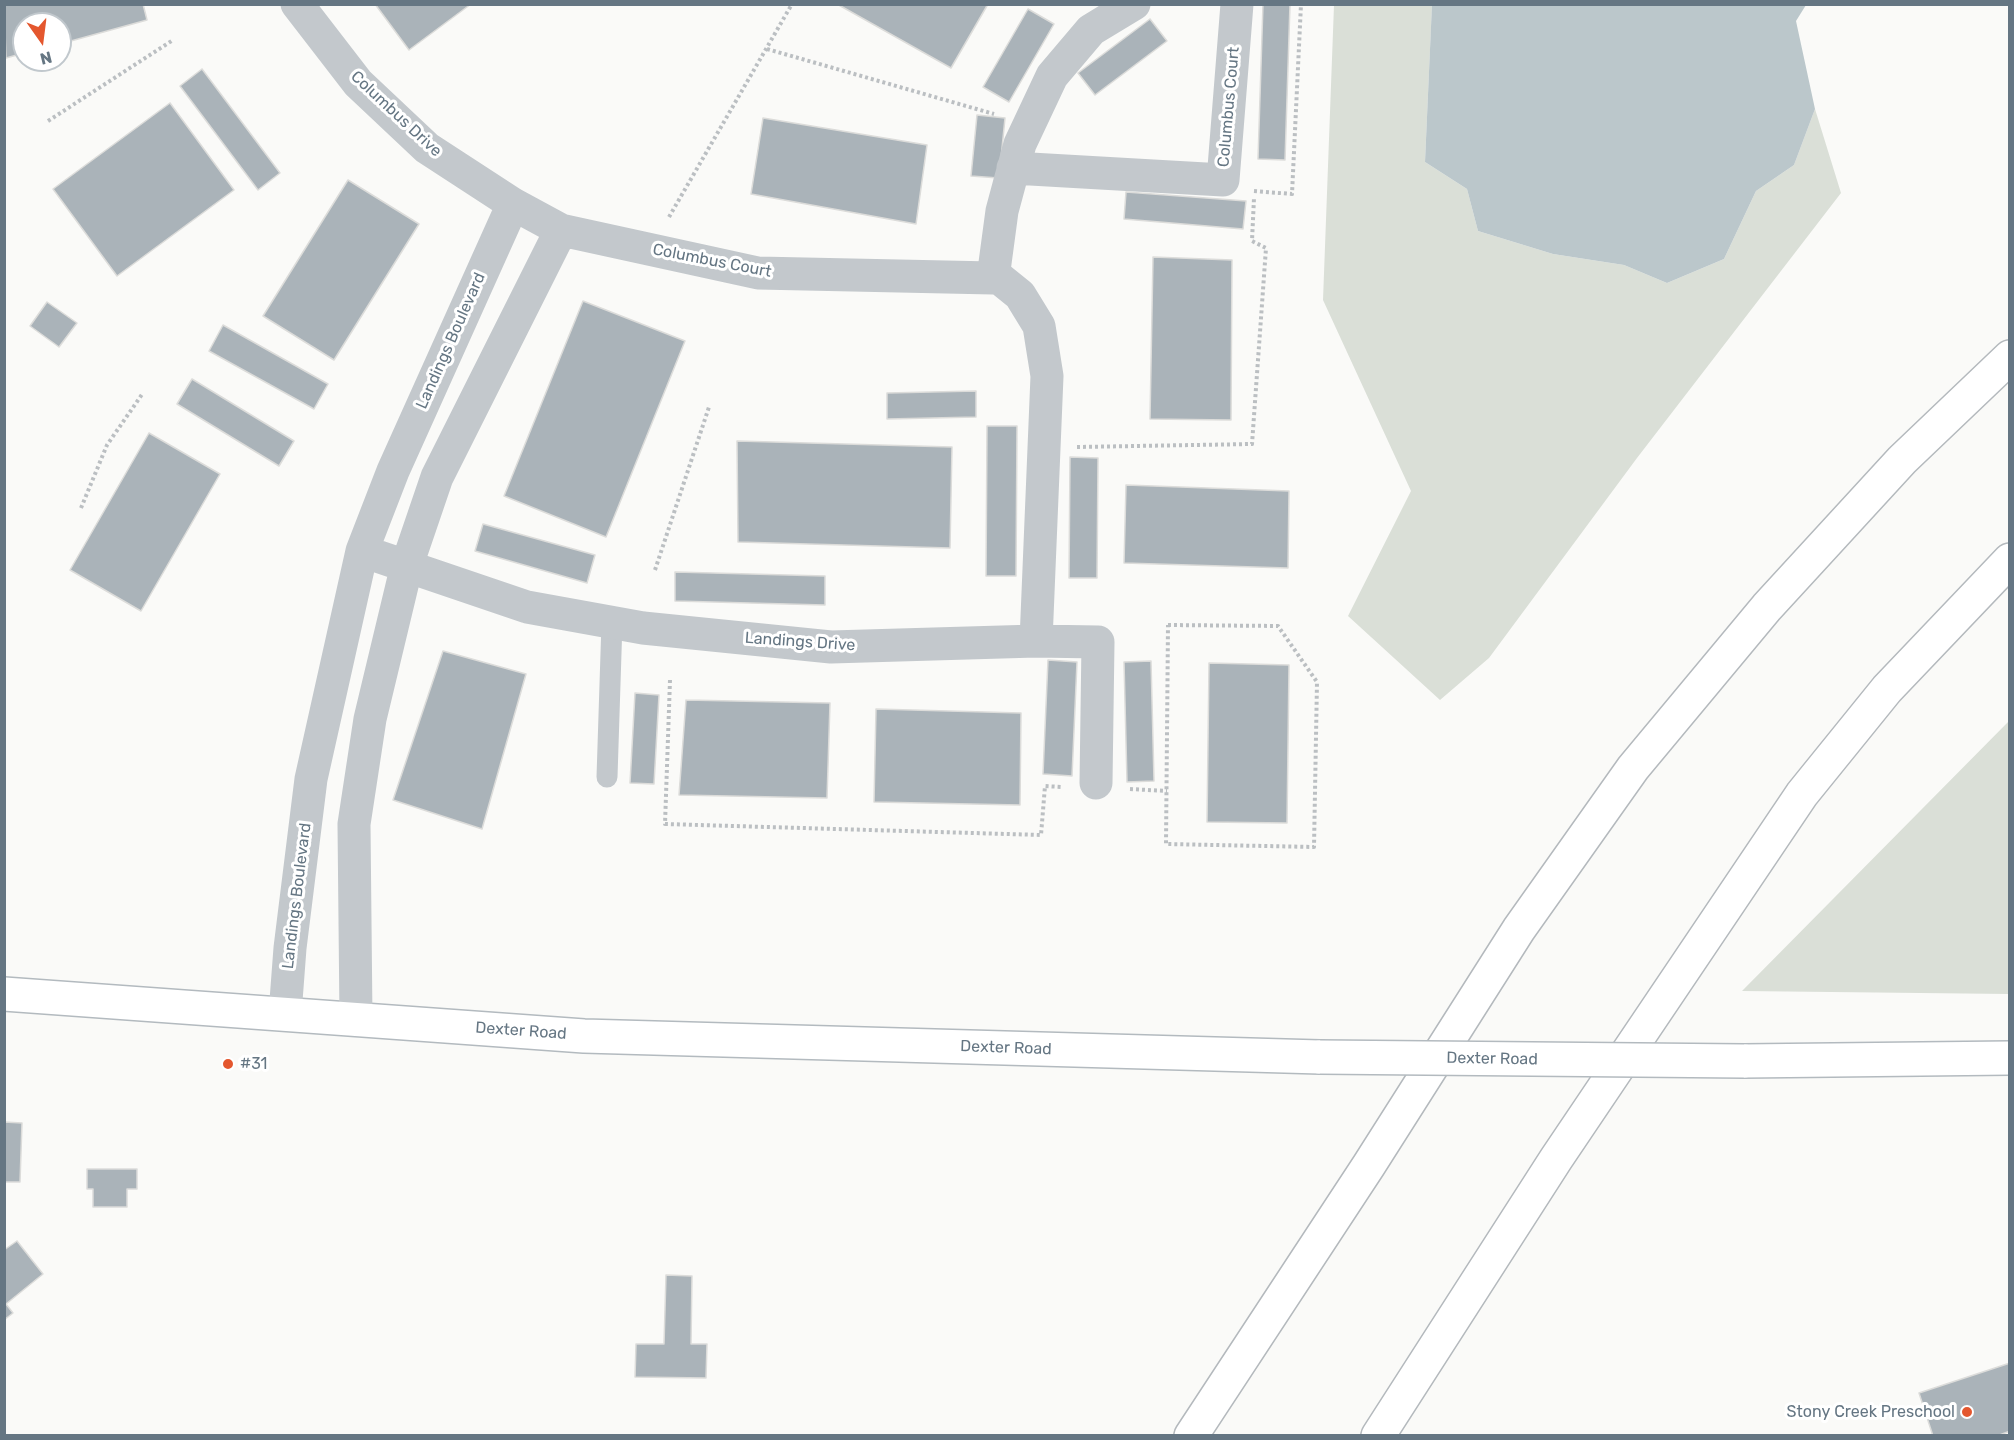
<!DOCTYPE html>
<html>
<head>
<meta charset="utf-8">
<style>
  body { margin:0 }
  #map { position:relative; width:2014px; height:1440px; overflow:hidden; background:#fafaf8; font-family:Rubik,sans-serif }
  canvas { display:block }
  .frame { position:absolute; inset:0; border:6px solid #657683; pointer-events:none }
  .north { position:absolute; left:12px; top:12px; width:60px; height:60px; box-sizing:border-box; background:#fff; border:2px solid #c1c8cd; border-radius:50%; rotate:166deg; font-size:16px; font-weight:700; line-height:24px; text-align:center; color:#657683 }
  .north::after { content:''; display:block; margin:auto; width:21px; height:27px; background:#e4572e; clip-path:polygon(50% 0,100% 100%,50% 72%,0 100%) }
</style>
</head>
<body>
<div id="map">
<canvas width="2014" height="1440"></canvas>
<div class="frame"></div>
<div class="north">N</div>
</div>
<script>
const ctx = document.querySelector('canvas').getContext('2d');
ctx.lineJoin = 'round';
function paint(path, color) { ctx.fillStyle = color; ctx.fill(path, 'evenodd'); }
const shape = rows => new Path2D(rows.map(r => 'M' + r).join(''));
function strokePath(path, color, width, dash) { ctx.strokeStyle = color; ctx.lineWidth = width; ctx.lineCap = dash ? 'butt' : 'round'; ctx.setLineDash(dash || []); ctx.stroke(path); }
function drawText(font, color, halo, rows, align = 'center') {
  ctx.font = font + ' Rubik,sans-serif'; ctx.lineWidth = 6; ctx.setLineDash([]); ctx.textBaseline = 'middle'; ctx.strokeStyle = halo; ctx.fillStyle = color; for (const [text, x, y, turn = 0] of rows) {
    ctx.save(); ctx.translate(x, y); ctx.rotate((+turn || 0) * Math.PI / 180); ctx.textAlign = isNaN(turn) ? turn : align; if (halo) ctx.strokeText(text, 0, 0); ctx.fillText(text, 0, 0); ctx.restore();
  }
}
const green = shape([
  [1334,5,1432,5,1425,162,1467,189,1478,231,1553,254,1624,265,1667,283,1724,259,1756,191,1794,165,1815,109,1841,193,1637,458,1489,658,1440,700,1348,616,1411,491,1323,300],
  [2009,721,2009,994,1742,991]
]);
const water = shape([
  [1432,4,1806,5,1796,21,1815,109,1794,165,1756,191,1724,259,1667,283,1624,265,1553,254,1478,231,1467,189,1425,162]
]);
const building = shape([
  [4,4,143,4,147,20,60,44,60,24,24,24,24,53,6,58,4,4],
  [375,4,471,4,409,50,375,4],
  [837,4,988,4,951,68,837,4],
  [1263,4,1290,4,1285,160,1258,159,1263,4],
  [1028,9,1054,24,1009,102,983,87,1028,9],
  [1150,19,1167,41,1095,95,1078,73,1150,19],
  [202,69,280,173,258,190,180,86,202,69],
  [170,103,234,190,117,276,53,189,170,103],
  [977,115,1005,118,999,178,971,176,977,115],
  [763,118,927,145,916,224,751,194,763,118],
  [348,180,419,224,334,360,263,316,348,180],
  [1126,192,1246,201,1243,229,1124,219,1126,192],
  [1153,257,1232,260,1231,420,1150,419,1153,257],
  [583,301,685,341,606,537,504,496,583,301],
  [47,302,77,323,59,347,30,326,47,302],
  [223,325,328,384,314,409,209,351,223,325],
  [192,379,294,441,279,466,177,404,192,379],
  [976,391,976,417,887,419,887,393,976,391],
  [987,426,1017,426,1016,576,986,576,987,426],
  [149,433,220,474,141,611,70,570,149,433],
  [737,441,952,447,950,548,738,542,737,441],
  [1070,457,1098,458,1097,578,1069,578,1070,457],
  [1126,485,1289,491,1288,568,1124,563,1126,485],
  [483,524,595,555,587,583,475,551,483,524],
  [675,572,825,576,825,605,675,601,675,572],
  [443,651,526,674,482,829,393,800,443,651],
  [1048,660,1077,662,1072,776,1043,774,1048,660],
  [1151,661,1154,781,1127,782,1124,662,1151,661],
  [1209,663,1289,665,1287,823,1207,822,1209,663],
  [635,693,659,695,654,784,630,783,635,693],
  [686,700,830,703,827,798,679,795,686,700],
  [876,709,1021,713,1020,805,874,802,876,709],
  [4,1122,22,1123,20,1182,4,1182,4,1122],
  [87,1169,137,1169,137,1189,127,1189,127,1207,93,1207,93,1189,87,1189,87,1169],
  [17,1241,43,1274,6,1304,13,1313,4,1320,4,1250,17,1241],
  [666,1275,692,1276,691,1344,707,1344,706,1378,635,1377,636,1344,664,1344,666,1275],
  [2010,1363,2010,1431,1997,1436,1933,1436,1919,1393,2010,1363]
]);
const path = shape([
  [767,49,994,114],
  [48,121,173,40],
  [1254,191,1292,194,1301,4],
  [669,217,792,4],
  [1077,447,1252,444,1266,248,1252,241,1254,198],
  [81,508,107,445,143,393],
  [655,570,709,407],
  [1168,625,1278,626,1317,682,1314,847,1166,844,1168,625],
  [670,680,665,824,1041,835,1045,786,1062,787],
  [1130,789,1167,791]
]);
const lane = shape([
  [607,777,612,622]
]);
const street = shape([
  [297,4,358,83,427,148,513,204,561,230,758,273,993,278,994,274,1020,295,1039,326,1047,376,1036,641],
  [1013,168,1223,180,1237,4],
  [993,278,1002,211,1020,144,1052,76,1091,30,1134,4],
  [362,551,527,607,643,628,831,647,1036,641,1098,642,1096,783],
  [285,1014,290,948,311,779,362,551,393,471,513,204],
  [356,1019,354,824,370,719,407,565,437,477,561,230]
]);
const secondary = shape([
  [4,994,584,1036,1320,1057],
  [1744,1061,2010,1058]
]);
const highway = shape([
  [1191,1436,1369,1165,1519,929,1633,768,1767,607,1902,460,2010,357],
  [1378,1436,1556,1159,1802,794,1887,689,2010,560]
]);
const secondaryBridge = shape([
  [1320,1057,1744,1061]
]);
const markers = [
  [228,1064,6,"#e4572e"],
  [1967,1412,6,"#e4572e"]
];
const streetNames = [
  ["Columbus Court",1229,107,-85],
  ["Columbus Drive",396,114,43],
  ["Columbus Court",712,261,11],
  ["Landings Boulevard",451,341,-66],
  ["Landings Drive",800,642,4],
  ["Landings Boulevard",297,896,-83],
  ["Dexter Road",521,1031,4],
  ["Dexter Road",1006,1048,2],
  ["Dexter Road",1492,1059,1]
];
const poiNames = [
  ["#31",240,1064],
  ["Stony Creek Preschool",1955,1412,"right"]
];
paint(green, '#dadfd7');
paint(water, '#bbc7cb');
paint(building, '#aab3b9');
strokePath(building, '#dcdcda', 1.5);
strokePath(secondary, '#b3babf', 36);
strokePath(highway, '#b4b9bd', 36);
strokePath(path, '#bbbfc2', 4, [3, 3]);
strokePath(lane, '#c3c8cc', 21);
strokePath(street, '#c3c8cc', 33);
strokePath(secondary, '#fff', 33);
strokePath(highway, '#fff', 33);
strokePath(secondaryBridge, '#b3babf', 36, []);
strokePath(secondaryBridge, '#fff', 33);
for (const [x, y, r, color] of markers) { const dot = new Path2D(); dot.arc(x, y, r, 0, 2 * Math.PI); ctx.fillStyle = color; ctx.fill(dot); strokePath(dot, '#fff', 2); }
drawText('16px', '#657683', '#fff', streetNames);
drawText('16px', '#657683', '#fff', poiNames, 'left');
</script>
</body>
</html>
